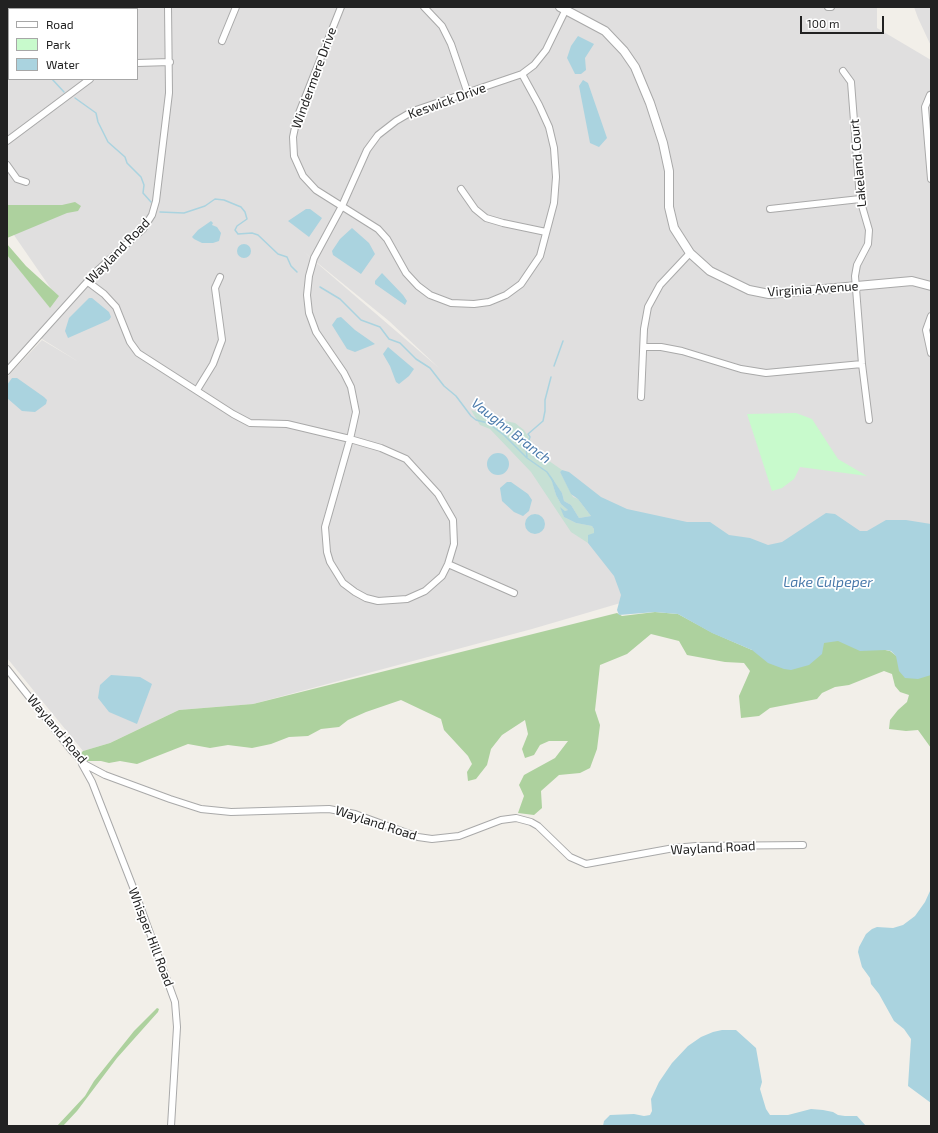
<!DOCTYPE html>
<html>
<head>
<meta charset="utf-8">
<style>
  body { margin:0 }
  #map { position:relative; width:938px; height:1133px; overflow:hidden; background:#f2efe9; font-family:"Exo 2",sans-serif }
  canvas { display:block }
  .frame { position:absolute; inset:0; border:8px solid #222; pointer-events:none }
  .legend { position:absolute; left:8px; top:8px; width:130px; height:72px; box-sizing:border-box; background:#fff; border:1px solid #a7a7a7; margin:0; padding:5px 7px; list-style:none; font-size:12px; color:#222 }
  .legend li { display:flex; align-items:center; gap:8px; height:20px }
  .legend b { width:20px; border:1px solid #a7a7a7 }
  .scale { position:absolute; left:800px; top:16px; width:84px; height:18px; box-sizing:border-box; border:2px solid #222; border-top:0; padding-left:5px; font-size:12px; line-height:14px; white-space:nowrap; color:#222; -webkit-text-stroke:3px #fff; paint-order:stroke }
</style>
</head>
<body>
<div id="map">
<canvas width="938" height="1133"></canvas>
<div class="frame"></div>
<ul class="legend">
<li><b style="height:5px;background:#fff"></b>Road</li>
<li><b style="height:11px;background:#c8facc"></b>Park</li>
<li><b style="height:11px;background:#aad3df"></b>Water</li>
</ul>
<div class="scale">100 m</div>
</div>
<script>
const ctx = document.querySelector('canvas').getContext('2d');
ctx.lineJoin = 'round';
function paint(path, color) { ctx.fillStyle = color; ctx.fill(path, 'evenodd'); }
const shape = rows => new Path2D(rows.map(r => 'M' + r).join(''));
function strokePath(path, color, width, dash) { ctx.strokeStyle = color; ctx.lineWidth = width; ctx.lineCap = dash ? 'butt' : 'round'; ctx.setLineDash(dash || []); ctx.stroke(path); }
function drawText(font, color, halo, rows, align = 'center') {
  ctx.font = font + ' "Exo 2",sans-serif'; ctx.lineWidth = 3.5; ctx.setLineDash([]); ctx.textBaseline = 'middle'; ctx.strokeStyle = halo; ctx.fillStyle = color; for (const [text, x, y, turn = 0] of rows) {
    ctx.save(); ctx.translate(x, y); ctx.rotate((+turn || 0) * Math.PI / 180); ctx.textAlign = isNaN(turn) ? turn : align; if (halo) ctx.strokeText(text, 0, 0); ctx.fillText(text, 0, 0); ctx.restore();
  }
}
const residential = shape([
  [7,7,877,7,877,28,931,60,931,539,641,597,532,629,253,704,179,710,110,743,83,751,7,658,7,377,42,340,79,362,34,334,38,338,7,369,7,255,49,306,56,296,7,225],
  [9,9,137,9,137,79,9,79],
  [304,252,389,321,439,368],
  [914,7,931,7,931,46,918,18]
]);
const forest = shape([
  [75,202,81,206,78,211,67,213,7,238,7,205,62,205],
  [7,244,26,266,59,296,50,308,7,255],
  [655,612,678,614,713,633,752,650,822,645,825,641,837,640,890,651,899,658,931,675,931,748,918,730,906,731,889,729,890,720,898,710,907,702,909,695,900,692,895,686,892,674,884,671,849,685,835,687,822,693,817,699,770,708,759,716,741,718,739,696,750,671,744,663,725,662,687,655,679,641,651,634,627,654,600,665,595,710,600,725,597,749,590,768,580,773,559,775,541,791,542,808,534,815,518,813,524,796,519,785,524,775,555,758,568,741,549,741,540,745,534,755,525,758,522,749,528,734,525,720,502,735,491,749,487,765,476,779,468,781,467,772,472,764,468,756,444,730,441,719,401,700,366,712,348,720,339,727,321,729,308,736,289,737,271,744,252,748,228,745,210,748,188,744,137,764,120,761,109,763,101,761,84,761,79,755,83,751,110,743,179,710,253,704,617,613,622,616],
  [157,1008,159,1009,158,1012,117,1058,77,1111,63,1126,57,1126,85,1096,94,1081,134,1031]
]);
const wetland = shape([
  [471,410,495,419,515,423,524,430,539,454,562,470,560,472,573,497,578,499,591,516,579,518,571,505,564,501,562,493,551,477,556,495,561,504,568,510,565,511,561,508,564,517,576,523,592,526,594,529,594,533,588,540,588,543,571,532,531,472,490,429,480,425]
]);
const park = shape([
  [796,413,812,419,838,459,867,476,800,467,794,479,782,488,772,491,747,414]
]);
const water = shape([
  [578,36,594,44,585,58,586,70,581,74,575,74,567,58,571,46],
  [583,80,588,83,607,138,599,147,590,143,579,86],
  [306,209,310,209,322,218,309,237,288,221],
  [211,221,213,223,212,225,217,227,221,233,219,241,213,243,202,243,194,239,192,237,198,230],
  [352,228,369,243,375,254,361,274,333,255,332,251,340,239],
  '237 251a7 7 0 1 1 14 0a7 7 0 1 1-14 0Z',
  [382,273,403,295,407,301,405,305,375,284,375,281],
  [89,298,92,298,109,312,111,317,109,320,68,338,65,331,69,318],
  [341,317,355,330,375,344,355,352,347,349,332,325,337,318],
  [388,347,414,369,409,376,399,384,396,382,390,366,383,354],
  [12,378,17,378,44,397,47,400,46,404,35,412,22,411,7,398,7,385],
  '487 464a11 11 0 1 1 22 0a11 11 0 1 1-22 0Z',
  [562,470,569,472,601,497,627,509,687,522,710,522,729,535,750,538,768,545,782,542,826,513,835,514,860,531,867,531,886,520,906,520,931,524,931,675,918,679,905,678,899,671,896,656,891,651,886,650,860,651,838,641,824,643,822,654,809,665,791,670,784,669,768,663,752,650,712,633,678,614,655,612,619,615,617,610,621,595,614,576,588,543,588,535,594,533,594,529,592,526,576,523,564,517,560,507,565,511,568,510,561,504,556,495,550,475,562,493,564,501,571,505,579,518,591,516,578,499,571,494,560,472],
  [507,482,511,482,528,494,532,500,529,511,523,516,514,512,502,501,500,488],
  '525 524a10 10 0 1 1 20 0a10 10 0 1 1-20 0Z',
  [111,675,140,677,152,684,137,724,109,712,98,698,100,685],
  [931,883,931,1103,908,1086,911,1039,904,1029,894,1021,879,994,871,984,870,978,862,967,858,952,859,947,866,934,872,929,877,927,893,928,903,925,915,916,925,902,930,891],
  [722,1030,736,1030,756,1048,762,1082,760,1089,766,1109,770,1115,788,1115,811,1109,823,1110,833,1112,838,1115,845,1116,857,1116,866,1126,603,1126,604,1121,610,1115,634,1114,644,1116,650,1115,652,1111,651,1099,659,1082,672,1063,688,1046,701,1037,713,1032]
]);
const stream = shape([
  [7,29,9,32],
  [52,79,64,92],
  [75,98,96,113,98,122,108,142,125,157,127,163,141,177,144,185,143,193,151,202],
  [160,212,184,213,205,206,215,199,224,200,241,207,245,212,247,219,237,226,235,230,238,234,252,233,258,235,278,254,287,257,291,266,297,272],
  [320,287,340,299,361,320,380,327,389,339,400,343,416,359,430,368,444,386,456,396,471,416,476,420,488,423,504,435,527,458,547,472,553,481],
  [554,366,563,341],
  [527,457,526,448,530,437,528,434,543,421,545,411,545,400,551,377]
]);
const minor = shape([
  [341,7,297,118,293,137,294,156,303,176,316,190,378,229,387,239,406,273,418,286,430,295,451,303,474,304,489,302,506,295,521,284,540,256,554,203,556,177,554,148,549,127,539,105,522,74],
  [424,7,442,26,451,44,467,91],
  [828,7,831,7],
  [73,9,74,7],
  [222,41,236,7],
  [137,63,170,62],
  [843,71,851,82,860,199,869,230,868,244,857,265,855,276,862,364,869,420],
  [930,95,925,107,931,179],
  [7,141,90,79],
  [7,165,17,179,26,182],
  [461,189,475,209,486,218,503,223,546,232],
  [770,209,860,199],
  [88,282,104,294,116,307,130,342,138,353,233,414,250,423,287,424,350,439,356,412,351,387,344,373,316,332,309,313,307,295,309,276,314,258,342,206,367,150,378,135,396,121,413,111,522,74,534,65,546,50,567,7],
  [931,316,926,330,931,353],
  [644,347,661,347,682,351,741,369,766,373,862,364],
  [7,371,97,271,143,229,152,215,156,201,169,93,168,7],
  [197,390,213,364,222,340,215,288,220,277],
  [641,397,644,329,648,307,660,285,690,253],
  [350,439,381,448,406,459,438,494,453,520,454,544,448,564,442,576,425,591,407,599,378,601,366,598,355,592,343,583,330,562,327,552,325,527,350,439],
  [448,564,514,593],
  [7,669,72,751,86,765,105,775,170,799,201,809,231,812,329,809,355,814,418,837,432,839,459,836,501,820,516,818,531,822,538,826,570,857,586,864,674,848,696,846,803,845],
  [82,764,92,782,138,900,175,1002,177,1027,171,1126]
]);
const tertiary = shape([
  [560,7,605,31,624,51,635,67,650,103,663,143,669,171,669,207,674,228,690,253,710,271,749,290,769,294,912,281,931,286]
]);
const streetNames = [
  ["Windermere Drive",314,78,-70],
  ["Keswick Drive",447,101,-20],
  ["Lakeland Court",858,163,-95],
  ["Wayland Road",118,251,-46],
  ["Virginia Avenue",813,289,-4],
  ["Wayland Road",57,729,50],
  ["Wayland Road",376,823,18],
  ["Wayland Road",713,848,-3],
  ["Whisper Hill Road",151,937,69]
];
const waterNames = [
  ["Vaughn Branch",511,431,38],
  ["Lake Culpeper",828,582]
];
paint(residential, '#e0dfdf');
paint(forest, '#add19e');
paint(wetland, '#c6e0d4');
paint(park, '#c8facc');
paint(water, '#aad3df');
strokePath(stream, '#aad3df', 1.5);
strokePath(minor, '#a9a9a9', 8);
strokePath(tertiary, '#a9a9a9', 10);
strokePath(minor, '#fff', 6);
strokePath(tertiary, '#fff', 8);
drawText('13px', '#222', '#fff', streetNames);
drawText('italic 14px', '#4a7aab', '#fff', waterNames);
</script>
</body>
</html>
